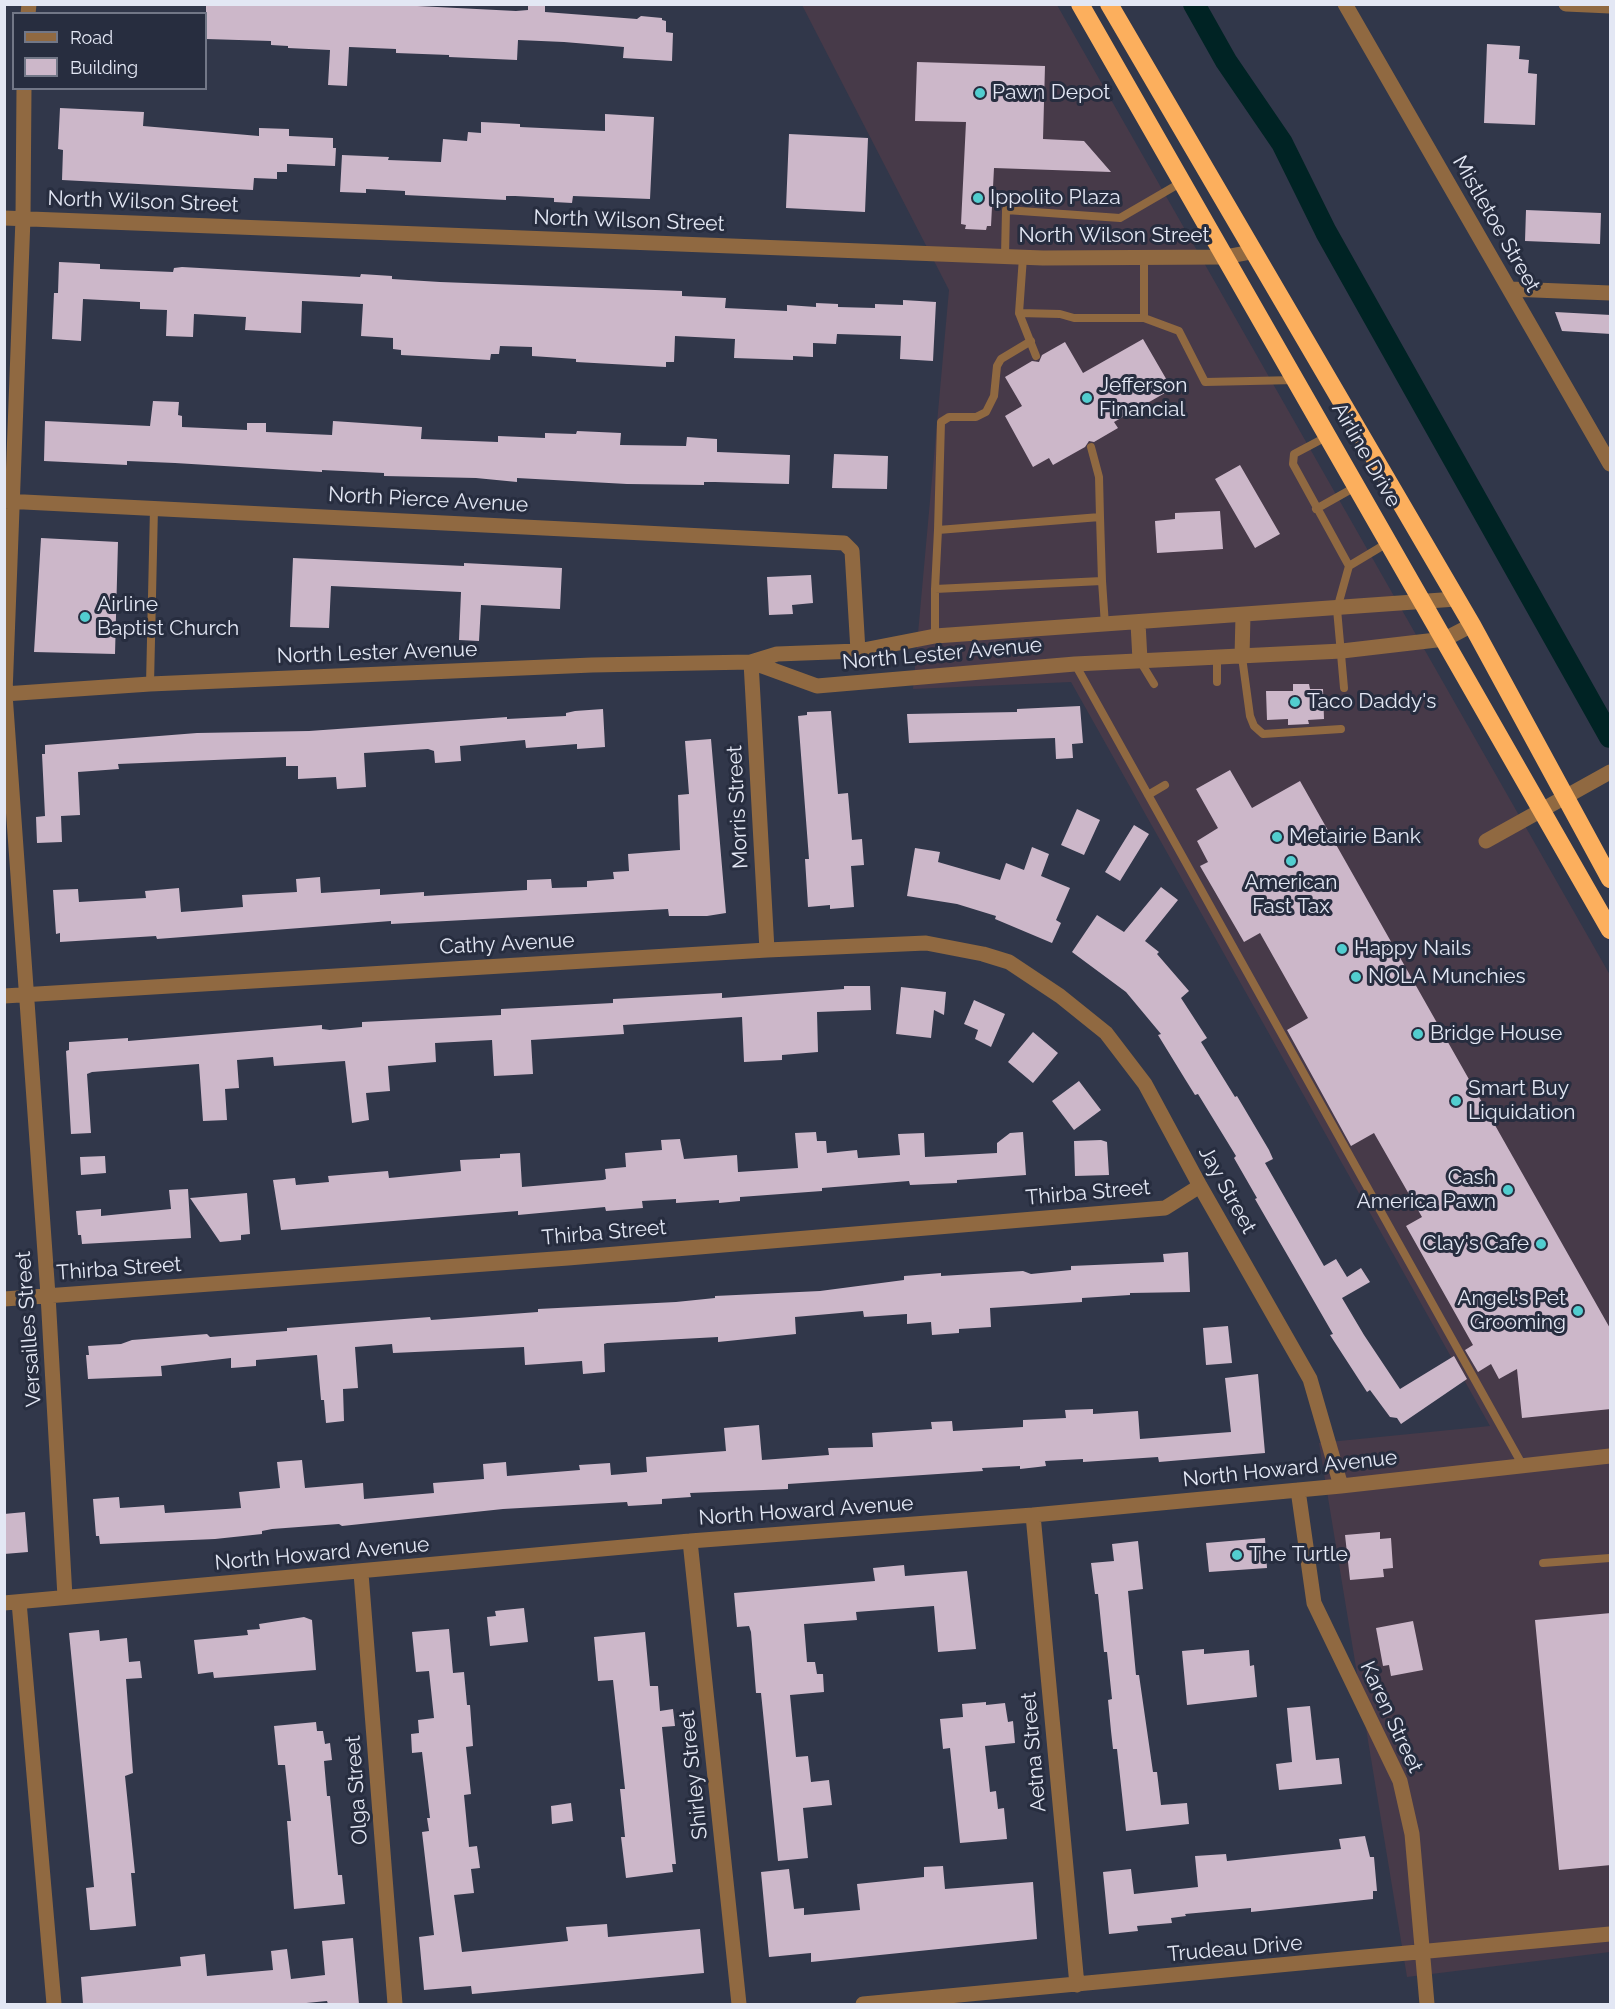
<!DOCTYPE html>
<html>
<head>
<meta charset="utf-8">
<style>
  body { margin:0 }
  #map { position:relative; width:1615px; height:2009px; overflow:hidden; background:#31374a; font-family:Raleway,sans-serif }
  canvas { display:block }
  .frame { position:absolute; inset:0; border:6px solid #e3e7f4; pointer-events:none }
  .legend { position:absolute; left:12px; top:12px; width:195px; height:78px; box-sizing:border-box; background:#272d3f; border:2px solid #727787; margin:0; padding:8px 10px; list-style:none; font-size:18px; color:#e3e7f4 }
  .legend li { display:flex; align-items:center; gap:12px; height:30px }
  .legend b { width:30px; border:2px solid #727787 }
</style>
</head>
<body>
<div id="map">
<canvas width="1615" height="2009"></canvas>
<div class="frame"></div>
<ul class="legend">
<li><b style="height:8px;background:#906941"></b>Road</li>
<li><b style="height:16px;background:#ccb7c9"></b>Building</li>
</ul>
</div>
<script>
const ctx = document.querySelector('canvas').getContext('2d');
ctx.lineJoin = 'round';
function paint(path, color) { ctx.fillStyle = color; ctx.fill(path, 'evenodd'); }
const shape = rows => new Path2D(rows.map(r => 'M' + r).join(''));
function strokePath(path, color, width, dash) { ctx.strokeStyle = color; ctx.lineWidth = width; ctx.lineCap = dash ? 'butt' : 'round'; ctx.setLineDash(dash || []); ctx.stroke(path); }
function drawText(font, color, halo, rows, align = 'center') {
  ctx.font = font + ' Raleway,sans-serif'; ctx.lineWidth = 6; ctx.setLineDash([]); ctx.textBaseline = 'middle'; ctx.strokeStyle = halo; ctx.fillStyle = color; for (const [text, x, y, turn = 0] of rows) {
    ctx.save(); ctx.translate(x, y); ctx.rotate((+turn || 0) * Math.PI / 180); ctx.textAlign = isNaN(turn) ? turn : align; if (halo) ctx.strokeText(text, 0, 0); ctx.fillText(text, 0, 0); ctx.restore();
  }
}
const commercial = shape([
  [802,5,1057,5,1610,975,1610,1952,1407,1977,1319,1443,1490,1426,1071,682,913,689,949,290]
]);
const canal = shape([
  [1194,4,1226,61,1282,143,1326,232,1610,737]
]);
const building = shape([
  [206,4,378,4,516,11,528,10,528,5,545,6,545,12,637,19,641,16,662,18,662,20,666,21,666,32,673,33,672,61,623,58,624,47,564,42,518,40,517,60,449,57,449,55,396,53,396,49,349,47,347,86,328,85,330,50,288,48,288,46,271,45,271,41,206,39],
  [1487,44,1520,46,1519,59,1529,60,1528,73,1537,74,1535,125,1484,123],
  [917,62,1045,66,1043,139,1084,141,1111,172,994,168,991,226,987,226,986,230,965,229,966,225,961,224,966,122,915,121],
  [60,108,144,112,143,126,259,136,259,128,289,129,289,136,333,138,333,148,336,148,335,166,287,164,287,172,277,172,277,179,254,178,253,190,62,180,63,150,58,149],
  [605,114,654,117,650,199,573,196,572,203,554,202,554,198,515,196,506,196,506,200,405,195,405,191,366,189,366,193,340,192,342,155,389,157,388,160,441,162,443,139,467,141,468,132,481,133,481,122,520,124,520,127,605,131],
  [789,134,868,138,865,212,786,208],
  [1526,210,1601,213,1600,244,1525,241],
  [59,262,100,264,100,269,173,272,174,268,182,267,360,277,361,274,392,276,392,279,440,282,682,291,682,296,726,298,725,308,787,311,787,305,816,307,816,303,838,304,838,307,875,308,875,304,903,305,903,300,936,302,933,361,900,359,901,336,837,334,836,344,813,343,813,357,793,356,793,360,734,358,735,339,675,336,674,362,666,362,666,367,576,362,576,359,532,356,532,347,500,346,499,354,491,354,490,360,401,355,401,350,393,349,393,338,361,336,363,304,302,301,301,333,245,330,246,317,194,314,193,337,166,336,167,310,140,309,140,302,83,299,81,341,52,339,54,293,58,293],
  [1555,312,1611,315,1611,334,1562,331],
  [1143,339,1172,389,1114,422,1118,428,1094,442,1089,441,1085,447,1053,465,1049,458,1033,467,1005,416,1022,406,1005,377,1032,361,1039,362,1042,355,1065,342,1083,373],
  [153,401,179,402,178,415,182,416,182,427,247,430,247,423,266,423,266,432,332,435,333,421,422,427,421,439,498,442,498,436,545,438,545,433,576,434,577,431,621,433,620,445,686,446,687,437,717,439,717,452,790,455,789,484,715,482,704,482,704,485,627,484,517,478,517,482,476,478,384,476,384,473,322,470,322,472,175,463,127,461,127,465,44,461,45,421,150,426],
  [834,454,888,456,887,489,832,488],
  [1240,465,1280,534,1255,548,1215,479],
  [1220,511,1223,549,1157,553,1155,521,1175,519,1175,513],
  [41,538,118,542,115,654,34,652],
  [293,558,464,566,464,563,562,568,560,609,481,605,479,641,459,640,461,592,331,586,329,628,290,627],
  [811,575,813,603,792,605,793,614,769,615,767,577],
  [1293,684,1309,684,1310,689,1323,689,1324,719,1308,720,1309,724,1288,725,1288,719,1267,720,1266,691,1293,691],
  [1080,706,1083,743,1072,744,1073,758,1056,759,1055,738,909,743,907,714,1017,712,1017,709],
  [603,709,605,747,577,749,577,744,526,748,525,740,460,746,461,761,435,763,434,751,428,749,364,753,366,787,337,789,336,777,298,779,298,766,286,766,286,757,118,764,119,769,78,772,80,815,61,816,62,842,37,843,36,817,45,816,42,754,45,754,45,745,197,733,309,731,507,717,507,719,566,716,566,713,575,711],
  [831,711,838,794,848,793,852,840,862,839,864,865,851,866,854,907,830,909,830,905,808,907,805,859,809,859,798,716,807,715,807,712],
  [711,739,726,913,707,916,669,916,668,909,391,924,391,921,157,939,156,936,60,942,60,933,56,934,53,890,78,889,79,902,146,898,145,891,179,888,181,912,243,907,242,895,297,892,296,879,320,877,321,893,380,889,380,895,424,892,424,896,527,890,527,880,551,879,552,888,587,887,587,881,614,879,613,872,629,871,628,854,680,850,678,795,689,794,685,741],
  [1230,770,1252,808,1300,781,1611,1330,1611,1409,1522,1418,1517,1369,1499,1379,1491,1364,1478,1372,1465,1350,1473,1345,1406,1226,1422,1217,1374,1133,1351,1146,1287,1030,1308,1018,1260,933,1244,942,1200,866,1208,862,1197,841,1218,828,1196,789],
  [1077,809,1100,820,1084,855,1061,845],
  [1134,825,1149,834,1120,881,1105,872],
  [1032,847,1049,854,1041,876,1070,888,1056,920,1061,923,1052,943,995,919,996,916,957,904,907,896,915,848,940,852,938,862,1000,880,1006,863,1024,870],
  [1161,887,1178,900,1145,941,1159,952,1157,954,1189,991,1181,998,1207,1038,1201,1042,1235,1097,1237,1096,1269,1150,1273,1159,1265,1163,1324,1266,1336,1259,1347,1277,1361,1268,1370,1282,1342,1298,1364,1335,1400,1389,1454,1356,1467,1379,1401,1424,1397,1418,1390,1417,1370,1390,1367,1392,1330,1335,1333,1334,1255,1199,1257,1198,1234,1158,1236,1156,1198,1094,1195,1095,1185,1079,1158,1035,1161,1034,1126,992,1072,952,1097,915,1124,932],
  [844,986,870,986,871,1010,817,1012,818,1052,782,1055,782,1060,744,1062,742,1017,623,1025,624,1034,531,1040,533,1074,494,1076,492,1040,435,1043,436,1062,388,1066,390,1091,366,1093,369,1120,352,1123,345,1061,274,1066,273,1057,237,1060,239,1088,225,1089,227,1120,203,1121,199,1064,92,1072,87,1074,91,1133,71,1134,66,1051,69,1050,69,1042,128,1038,128,1041,322,1025,322,1029,330,1030,362,1027,362,1022,501,1015,501,1009,613,1003,613,999,722,993,722,998,844,989],
  [901,987,946,992,944,1015,934,1010,931,1038,896,1034],
  [974,1000,1005,1014,991,1047,975,1039,978,1030,964,1024],
  [1033,1032,1058,1053,1033,1083,1008,1062],
  [1079,1081,1101,1110,1074,1130,1052,1101],
  [816,1132,817,1141,826,1141,827,1153,857,1150,858,1158,900,1155,898,1134,924,1133,925,1157,997,1153,997,1143,1010,1133,1023,1132,1026,1175,957,1180,957,1183,910,1185,909,1181,822,1188,822,1191,740,1197,740,1201,719,1203,719,1200,676,1203,676,1199,642,1201,643,1208,606,1211,605,1207,518,1215,518,1211,281,1230,273,1180,295,1178,296,1185,329,1182,328,1176,388,1171,389,1178,461,1171,460,1160,500,1158,500,1154,520,1153,522,1187,603,1180,606,1179,605,1169,626,1167,625,1153,662,1150,661,1140,680,1139,684,1159,737,1155,738,1172,798,1168,795,1133],
  [1101,1140,1107,1142,1109,1175,1075,1176,1074,1141],
  [105,1156,106,1173,81,1175,80,1157],
  [188,1189,191,1238,82,1244,81,1235,78,1235,76,1211,101,1209,101,1216,171,1209,169,1190],
  [247,1193,250,1234,241,1235,241,1240,220,1242,190,1198],
  [1188,1252,1190,1292,1130,1293,1130,1295,1082,1298,1082,1302,990,1308,991,1327,959,1329,959,1333,932,1335,931,1322,907,1324,907,1314,864,1317,863,1311,795,1317,796,1334,718,1342,718,1337,607,1343,604,1344,605,1372,583,1374,582,1361,525,1365,524,1347,393,1353,392,1344,355,1347,358,1388,343,1389,344,1421,326,1423,324,1400,321,1400,317,1355,256,1360,256,1366,231,1368,231,1358,161,1366,162,1376,88,1379,86,1355,89,1355,88,1346,121,1344,132,1340,207,1334,210,1337,287,1331,287,1328,430,1317,431,1320,538,1312,538,1309,676,1302,715,1298,715,1296,820,1291,904,1280,904,1276,941,1273,941,1276,1023,1271,1031,1274,1071,1270,1071,1266,1164,1262,1163,1254],
  [1228,1326,1232,1363,1206,1365,1203,1328],
  [1258,1374,1265,1453,1159,1462,1158,1457,1083,1462,1083,1459,1045,1461,1046,1466,1038,1467,1020,1469,1020,1466,982,1468,983,1471,788,1484,788,1489,690,1493,691,1497,662,1499,662,1504,628,1506,627,1502,503,1509,342,1526,339,1524,272,1529,262,1531,262,1534,215,1539,100,1544,99,1536,96,1536,93,1499,119,1497,120,1508,164,1505,165,1513,241,1508,239,1492,280,1488,277,1462,302,1460,305,1488,363,1483,364,1499,434,1493,433,1483,484,1479,483,1464,506,1462,507,1476,580,1470,579,1465,610,1463,611,1475,647,1472,646,1457,726,1451,724,1428,759,1425,762,1460,829,1455,828,1448,873,1447,872,1433,932,1429,931,1422,952,1421,953,1431,1023,1427,1023,1420,1066,1418,1065,1410,1093,1409,1093,1414,1138,1411,1140,1439,1231,1432,1225,1378],
  [25,1512,28,1552,4,1554,4,1514],
  [1380,1532,1380,1539,1391,1538,1393,1568,1383,1569,1384,1577,1350,1580,1345,1535],
  [1265,1538,1267,1568,1209,1572,1206,1543],
  [1138,1541,1143,1589,1128,1591,1136,1675,1139,1675,1153,1772,1157,1772,1161,1805,1187,1803,1189,1824,1126,1831,1117,1749,1113,1749,1111,1731,1108,1700,1112,1699,1107,1652,1104,1652,1098,1594,1095,1594,1091,1563,1114,1561,1112,1544],
  [904,1565,905,1576,967,1571,976,1649,938,1652,934,1606,856,1612,857,1620,804,1624,807,1662,815,1662,817,1674,823,1674,824,1692,790,1695,796,1757,808,1756,811,1782,829,1780,832,1805,803,1808,808,1858,778,1861,761,1693,756,1693,751,1632,749,1626,737,1627,734,1593,875,1581,873,1568],
  [524,1608,528,1642,490,1646,487,1617,496,1616,495,1611],
  [1611,1613,1611,1865,1559,1870,1535,1620],
  [304,1617,312,1620,316,1670,214,1678,213,1672,198,1674,194,1640,248,1635,247,1630,260,1629,259,1624],
  [1413,1621,1423,1670,1391,1676,1389,1665,1383,1666,1376,1628],
  [449,1629,453,1673,464,1672,467,1705,470,1705,473,1746,466,1747,471,1794,464,1795,469,1847,477,1846,480,1868,471,1869,474,1893,454,1895,462,1952,568,1941,566,1927,607,1924,608,1937,700,1929,704,1973,472,1994,471,1986,424,1990,419,1937,434,1935,422,1832,429,1831,427,1818,430,1818,422,1752,412,1753,411,1734,419,1733,418,1720,434,1718,429,1671,416,1672,412,1632],
  [99,1630,100,1641,127,1638,129,1662,140,1661,142,1678,126,1679,133,1773,125,1776,135,1873,131,1873,136,1926,94,1930,90,1930,86,1888,94,1887,69,1633],
  [645,1632,650,1686,658,1686,660,1711,673,1709,675,1726,662,1727,676,1864,672,1864,673,1872,626,1878,621,1837,625,1837,620,1789,625,1789,613,1680,598,1681,594,1637],
  [1204,1649,1204,1654,1249,1650,1250,1666,1254,1665,1257,1697,1187,1705,1182,1651],
  [986,1702,986,1705,1005,1703,1008,1722,1013,1721,1015,1743,985,1746,990,1792,996,1791,998,1809,1004,1808,1007,1839,960,1843,950,1748,943,1749,940,1719,963,1717,962,1704],
  [1310,1706,1316,1760,1339,1758,1342,1784,1279,1790,1276,1764,1292,1762,1287,1708],
  [316,1722,317,1731,323,1731,325,1744,330,1743,332,1760,324,1761,327,1796,330,1796,338,1875,342,1875,345,1904,294,1909,287,1821,291,1821,285,1765,278,1765,274,1726],
  [571,1803,573,1821,552,1824,551,1806],
  [1365,1836,1370,1857,1374,1857,1377,1891,1373,1891,1373,1899,1251,1912,1251,1908,1185,1914,1186,1916,1171,1918,1172,1923,1137,1926,1138,1931,1109,1934,1103,1872,1131,1869,1134,1894,1198,1887,1195,1856,1226,1854,1227,1861,1312,1852,1341,1849,1339,1839],
  [943,1866,945,1889,1033,1882,1037,1939,811,1962,811,1953,769,1957,761,1872,789,1869,794,1909,804,1908,804,1915,860,1910,857,1884,924,1877,924,1867],
  [353,1938,359,2004,328,2004,327,2001,296,2004,83,2004,81,1977,181,1966,180,1957,205,1954,207,1976,273,1970,271,1951,287,1949,291,1979,325,1975,322,1941]
]);
const lane = shape([
  [1005,256,1006,210,1120,218,1182,182],
  [1023,257,1019,313,1036,356],
  [1144,257,1144,318],
  [1019,313,1060,314,1074,318,1144,318,1179,331,1205,382,1296,380],
  [1328,436,1294,454,1293,464,1349,566],
  [1091,447,1099,477,1100,517],
  [1316,509,1357,486],
  [1102,581,1105,625],
  [935,589,938,530],
  [935,636,935,589,1102,581,1100,517,938,530,941,422,949,417,976,417,986,412,994,396,997,366,1001,359,1031,341],
  [1217,657,1217,682],
  [1242,657,1250,716,1254,726,1263,734,1341,729],
  [1140,661,1154,684],
  [1075,664,1523,1466],
  [150,684,154,508],
  [1344,688,1337,609,1349,566,1389,542],
  [1148,795,1165,785],
  [1543,1563,1610,1558]
]);
const street = shape([
  [1345,4,1610,464],
  [1566,4,1610,6],
  [28,14,29,4],
  [24,88,23,218,5,694,48,1295,65,1597],
  [4,218,1043,258,1225,257,1251,252],
  [1510,289,1610,293],
  [4,501,844,543,852,551,858,651],
  [1138,623,1140,660],
  [1242,657,1243,615],
  [751,662,817,686,1075,664,1342,651,1445,639,1472,625],
  [751,662,767,950],
  [4,694,150,684,592,665,751,662,777,654,858,651,935,636,1456,599],
  [1486,841,1610,772],
  [4,996,767,950,926,943,983,954,1009,962,1060,996,1106,1033,1145,1084,1200,1186,1310,1379,1341,1486],
  [4,1299,568,1258,1165,1208,1200,1186],
  [1298,1490,1314,1603,1400,1781,1412,1834,1427,2004],
  [1033,1515,1077,1985],
  [690,1541,739,2004],
  [361,1573,395,2004],
  [19,1602,54,2004],
  [4,1603,690,1541,1033,1515,1341,1486,1610,1456],
  [863,2004,1610,1934]
]);
const highway = shape([
  [1080,4,1610,930],
  [1109,4,1472,625,1610,879]
]);
const markers = [
  [980,93,6,"#52cdcf"],
  [978,198,6,"#52cdcf"],
  [1087,398,6,"#52cdcf"],
  [85,617,6,"#52cdcf"],
  [1295,702,6,"#52cdcf"],
  [1277,837,6,"#52cdcf"],
  [1291,861,6,"#52cdcf"],
  [1342,949,6,"#52cdcf"],
  [1356,977,6,"#52cdcf"],
  [1418,1034,6,"#52cdcf"],
  [1456,1101,6,"#52cdcf"],
  [1508,1190,6,"#52cdcf"],
  [1541,1244,6,"#52cdcf"],
  [1578,1311,6,"#52cdcf"],
  [1237,1555,6,"#52cdcf"]
];
const poiNames = [
  ["Pawn Depot",992,93],
  ["Ippolito Plaza",990,198],
  ["Jefferson",1099,386],
  ["Financial",1099,410],
  ["Airline",97,605],
  ["Baptist Church",97,629],
  ["Taco Daddy's",1307,702],
  ["Metairie Bank",1289,837],
  ["American",1291,883,"center"],
  ["Fast Tax",1291,907,"center"],
  ["Happy Nails",1354,949],
  ["NOLA Munchies",1368,977],
  ["Bridge House",1430,1034],
  ["Smart Buy",1468,1089],
  ["Liquidation",1468,1113],
  ["Cash",1496,1178,"right"],
  ["America Pawn",1496,1202,"right"],
  ["Clay's Cafe",1529,1244,"right"],
  ["Angel's Pet",1566,1299,"right"],
  ["Grooming",1566,1323,"right"],
  ["The Turtle",1249,1555]
];
const streetNames = [
  ["North Wilson Street",143,202,2],
  ["North Wilson Street",629,221,2],
  ["Mistletoe Street",1496,224,60],
  ["North Wilson Street",1114,236],
  ["Airline Drive",1366,455,60],
  ["North Pierce Avenue",428,500,3],
  ["North Lester Avenue",377,653,-2],
  ["North Lester Avenue",942,654,-5],
  ["Morris Street",738,807,-93],
  ["Cathy Avenue",507,944,-3],
  ["Jay Street",1227,1190,61],
  ["Thirba Street",1088,1193,-5],
  ["Thirba Street",604,1233,-5],
  ["Thirba Street",119,1269,-4],
  ["Versailles Street",29,1329,-94],
  ["North Howard Avenue",1290,1469,-6],
  ["North Howard Avenue",806,1511,-4],
  ["North Howard Avenue",322,1554,-5],
  ["Karen Street",1391,1717,65],
  ["Aetna Street",1034,1752,-95],
  ["Shirley Street",694,1775,-96],
  ["Olga Street",357,1790,-94],
  ["Trudeau Drive",1235,1949,-5]
];
paint(commercial, '#473a49');
strokePath(canal, '#002324', 22);
paint(building, '#ccb7c9');
strokePath(lane, '#906941', 8);
strokePath(street, '#906941', 15);
strokePath(highway, '#fcaf5d', 18);
for (const [x, y, r, color] of markers) { const dot = new Path2D(); dot.arc(x, y, r, 0, 2 * Math.PI); ctx.fillStyle = color; ctx.fill(dot); strokePath(dot, '#272d3f', 2); }
drawText('21px', '#e3e7f4', '#272d3f', poiNames, 'left');
drawText('21px', '#e3e7f4', '#272d3f', streetNames);
</script>
</body>
</html>
